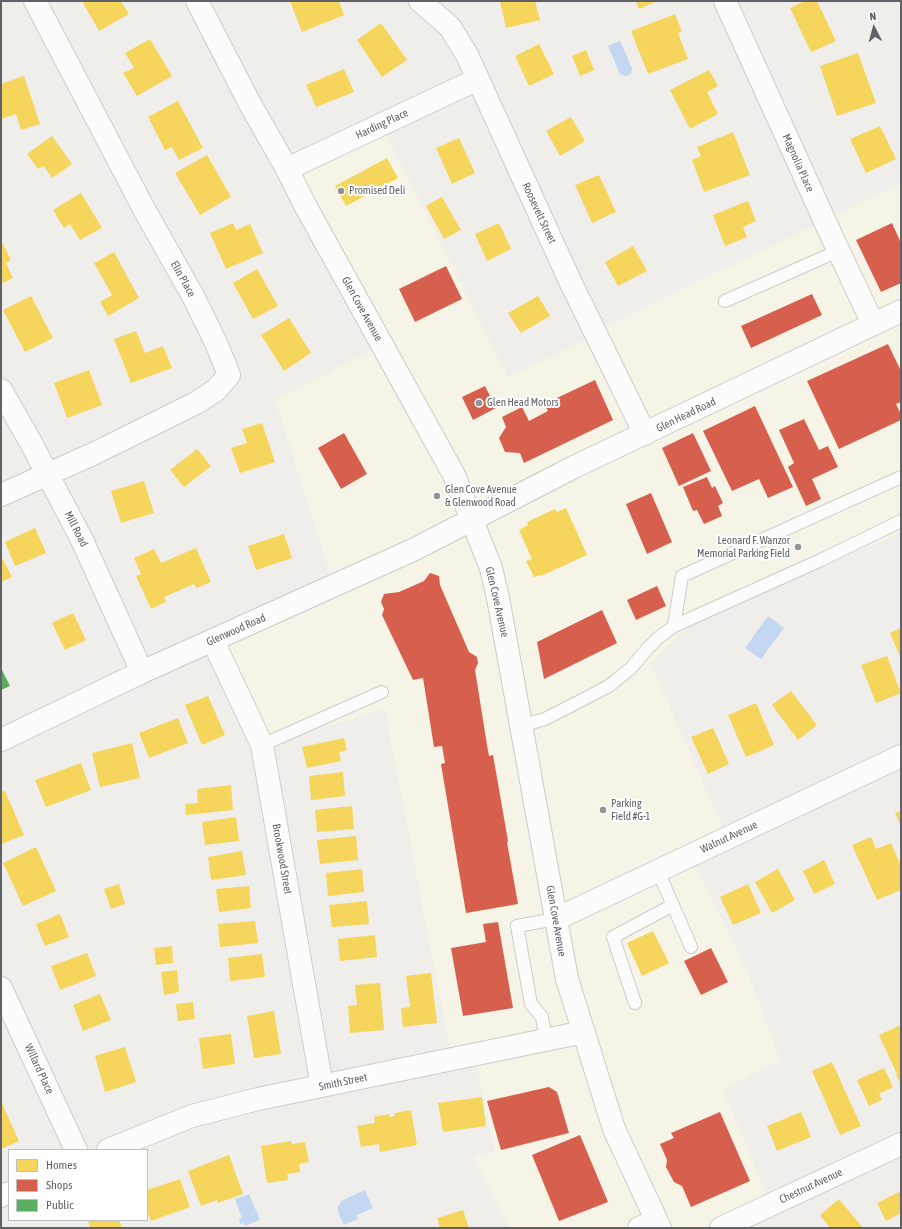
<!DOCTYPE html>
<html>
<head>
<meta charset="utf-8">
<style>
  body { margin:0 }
  #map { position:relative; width:902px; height:1229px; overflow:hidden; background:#efeeea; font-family:"Asap Condensed",sans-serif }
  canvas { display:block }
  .frame { position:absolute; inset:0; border:2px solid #606267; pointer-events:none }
  .legend { position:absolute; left:8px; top:1149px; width:140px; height:72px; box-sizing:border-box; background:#fff; border:1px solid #bfc0c2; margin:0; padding:5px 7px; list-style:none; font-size:12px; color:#606267 }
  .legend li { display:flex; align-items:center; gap:8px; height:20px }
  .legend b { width:20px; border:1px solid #bfc0c2 }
  .north { position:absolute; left:854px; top:8px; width:40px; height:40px; -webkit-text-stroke:3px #fff; paint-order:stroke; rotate:354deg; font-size:11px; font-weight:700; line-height:16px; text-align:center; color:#606267 }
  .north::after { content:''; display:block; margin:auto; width:14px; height:18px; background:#606267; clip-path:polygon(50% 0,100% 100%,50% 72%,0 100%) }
</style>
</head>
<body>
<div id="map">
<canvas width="902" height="1229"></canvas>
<div class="frame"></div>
<ul class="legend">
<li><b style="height:11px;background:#f6d55c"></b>Homes</li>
<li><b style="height:11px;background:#d6604d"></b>Shops</li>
<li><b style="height:11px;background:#5aae61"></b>Public</li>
</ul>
<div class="north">N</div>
</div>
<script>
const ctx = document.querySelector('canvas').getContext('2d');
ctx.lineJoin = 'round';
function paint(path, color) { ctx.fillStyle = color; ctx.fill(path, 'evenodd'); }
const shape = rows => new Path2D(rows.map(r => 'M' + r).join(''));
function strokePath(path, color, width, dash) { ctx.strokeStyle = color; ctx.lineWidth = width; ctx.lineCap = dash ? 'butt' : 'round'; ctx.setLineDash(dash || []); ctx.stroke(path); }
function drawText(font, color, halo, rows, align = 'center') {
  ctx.font = font + ' "Asap Condensed",sans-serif'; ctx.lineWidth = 4; ctx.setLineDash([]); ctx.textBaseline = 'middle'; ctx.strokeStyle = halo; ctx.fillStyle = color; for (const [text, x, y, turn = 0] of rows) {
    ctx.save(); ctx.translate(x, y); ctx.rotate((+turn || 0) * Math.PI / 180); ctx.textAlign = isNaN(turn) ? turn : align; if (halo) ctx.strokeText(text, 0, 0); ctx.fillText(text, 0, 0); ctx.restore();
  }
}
const commercial = shape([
  [380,122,508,377,597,335,595,331,901,184,901,532,686,628,651,664,727,837,690,855,749,976,780,1060,723,1090,771,1205,724,1228,509,1228,474,1157,495,1152,475,1057,452,1061,385,709,262,745,214,641,334,586,275,400,383,345,285,169]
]);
const water = shape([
  [620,41,632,68,631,74,626,76,620,74,608,46],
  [768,616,784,628,761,659,745,648],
  [365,1190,373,1208,357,1215,358,1219,344,1225,338,1212,338,1206,340,1203,341,1201],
  [249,1194,260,1220,245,1226,244,1223,240,1224,239,1219,242,1218,235,1199]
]);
const homes = shape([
  [82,1,121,1,129,14,99,31],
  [290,1,339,1,344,15,302,32],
  [500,1,535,1,540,20,506,28],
  [636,1,658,1,639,9],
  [805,1,817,1,836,41,811,52,790,8],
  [675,14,682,32,678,33,688,59,648,74,631,31],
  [381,23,407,60,382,77,357,40],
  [150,39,172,76,137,96,123,73,134,68,125,53],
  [539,44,554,74,529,86,515,56],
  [586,50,594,70,580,76,572,56],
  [858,53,876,103,837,116,820,66],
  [344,69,354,92,316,107,306,85],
  [709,70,718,86,707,92,718,114,690,129,670,90],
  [24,76,40,124,21,130,16,114,1,119,1,84],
  [178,101,203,148,179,160,172,147,165,150,148,117],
  [571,117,585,141,560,156,546,131],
  [880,126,896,159,866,173,850,139],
  [733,132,750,175,704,192,692,160,701,156,697,147],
  [52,136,72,164,52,178,44,166,38,169,27,154],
  [459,138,475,173,452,184,436,148],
  [207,155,231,197,200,215,175,173],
  [387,158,398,178,346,206,335,186],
  [599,175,616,212,592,223,575,185],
  [81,193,102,228,80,240,70,224,64,228,53,210],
  [442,197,461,230,444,239,426,206],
  [748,201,756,221,743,227,747,237,725,246,713,215],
  [233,223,236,230,250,224,263,253,226,269,210,233],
  [499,223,511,249,487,261,475,234],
  [1,240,11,260,6,263,13,278,1,284],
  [633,246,647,271,618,286,605,262],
  [114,252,139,298,108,316,100,302,112,295,94,263],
  [257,269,278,306,253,319,233,283],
  [31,296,53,338,25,352,3,310],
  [538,296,550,316,521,333,508,313],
  [289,318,311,353,284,371,261,335],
  [136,331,145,353,163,346,172,368,131,383,114,339],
  [89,370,102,405,67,418,54,383],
  [262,423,275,462,240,473,231,448,247,443,242,429],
  [197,449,211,466,184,487,170,470],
  [144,481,154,513,121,523,111,491],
  [566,508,587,555,541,576,540,575,534,577,526,561,532,559,519,530,528,525,527,522,555,509,557,512],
  [35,528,46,553,15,566,5,542],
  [284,534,292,558,256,570,248,546],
  [196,548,211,582,196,588,194,584,164,597,166,602,151,609,136,576,141,574,134,558,154,549,161,563],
  [1,556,12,577,1,582],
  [73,613,86,640,65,650,52,623],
  [901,628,901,659,890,633],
  [887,656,901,693,876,703,861,665],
  [791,691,817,725,798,740,772,705],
  [208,696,225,735,202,745,185,705],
  [756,703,774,745,746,757,728,715],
  [178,718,188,743,149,758,139,733],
  [713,728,729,764,708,774,691,737],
  [344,738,347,750,339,752,341,761,307,768,302,747],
  [132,743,140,778,100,787,92,753],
  [81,763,91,790,46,807,35,780],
  [343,772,345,796,311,800,309,776],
  [231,785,233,810,186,815,185,804,198,803,197,789],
  [5,791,24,835,1,844,1,792],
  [352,806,354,829,317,832,315,810],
  [901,811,901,827,895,813],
  [236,817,239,841,205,845,202,822],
  [356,836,358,860,320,864,317,840],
  [871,837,876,849,891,843,901,866,901,890,877,900,852,845],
  [36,847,56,891,23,906,3,863],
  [242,851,246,875,211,880,208,857],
  [824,860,835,884,814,894,803,871],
  [362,869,364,892,328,896,326,873],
  [778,869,795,900,772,913,755,882],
  [119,884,125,904,111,909,104,889],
  [748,884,761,913,733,925,720,897],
  [249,886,251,908,219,912,216,889],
  [367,901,369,924,332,927,329,905],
  [60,914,69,937,45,946,36,924],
  [255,921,258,943,220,947,218,924],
  [653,931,669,963,642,976,627,943],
  [375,935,377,957,340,961,338,939],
  [172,946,173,963,156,965,154,948],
  [87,953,96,976,60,990,51,966],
  [262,954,265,977,230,981,228,958],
  [177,970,179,992,164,995,161,972],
  [431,973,437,1023,403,1027,401,1008,410,1007,406,976],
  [380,983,384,1030,350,1033,348,1006,357,1005,355,985],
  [100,994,111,1020,83,1031,73,1005],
  [193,1002,195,1019,178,1021,176,1004],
  [274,1011,281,1054,254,1058,247,1016],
  [901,1025,901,1085,896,1075,897,1074,879,1035],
  [231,1034,235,1064,203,1069,199,1038],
  [125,1047,136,1082,105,1092,95,1056],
  [832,1062,861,1126,840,1135,812,1071],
  [884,1068,893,1087,879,1094,882,1100,869,1106,857,1080],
  [482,1097,486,1126,443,1132,438,1103],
  [1,1101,19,1141,1,1149],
  [411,1110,417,1145,380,1152,379,1144,361,1147,357,1126,375,1123,374,1117,389,1114,389,1117,395,1116,395,1113],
  [801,1112,811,1137,777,1151,767,1126],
  [291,1141,292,1144,305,1142,309,1162,299,1164,300,1172,287,1174,288,1180,267,1183,261,1146],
  [229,1155,243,1194,218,1203,217,1200,201,1206,188,1171],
  [180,1179,190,1207,151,1221,147,1210,147,1190],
  [901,1191,901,1213,886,1221,877,1203],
  [839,1199,863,1228,830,1228,820,1215],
  [463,1210,469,1228,440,1228,437,1218],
  [88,1220,119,1220,122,1228,90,1228]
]);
const shops = shape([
  [892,223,901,243,901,283,881,292,856,240],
  [446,266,462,299,415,322,399,289],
  [812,294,822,315,751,348,741,326],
  [888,344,901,371,901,402,896,404,901,414,901,420,839,449,807,381],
  [595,380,613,420,524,463,520,453,505,452,499,438,506,427,502,417,522,407,529,421,548,411,544,404],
  [485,386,496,408,473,420,462,397],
  [755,406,793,487,768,498,759,479,732,491,703,431],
  [804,419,819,450,828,446,838,467,812,479,821,499,806,506,788,467,794,463,779,430],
  [344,433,367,474,341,489,318,448],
  [693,433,711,471,679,486,662,448],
  [707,477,712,488,715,486,723,503,718,506,722,516,704,524,697,510,693,511,683,487],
  [651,493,672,542,647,554,626,504],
  [430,573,439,576,440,585,469,652,477,657,478,663,475,670,487,745,489,756,493,755,508,841,507,842,518,904,466,913,441,764,445,763,442,746,434,747,423,678,413,680,382,615,384,609,381,602,384,594,399,592,424,581],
  [657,586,666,606,636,620,627,600],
  [602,610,617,643,544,679,537,642],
  [498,922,513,1008,463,1016,451,948,486,942,483,924],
  [711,948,728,982,701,995,684,961],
  [549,1087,557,1092,569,1133,501,1150,487,1101],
  [720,1112,750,1181,691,1207,682,1186,674,1182,666,1167,667,1160,660,1144,674,1138,671,1133],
  [580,1135,608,1202,559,1221,532,1155]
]);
const public = shape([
  [1,668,10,686,1,690]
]);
const lane = shape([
  [725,301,838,251],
  [674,626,682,576,901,477],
  [521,726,545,719,609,686,631,668,648,648,658,638,674,626,821,560,901,521],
  [262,745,382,692],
  [658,871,691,947],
  [635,1003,613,937,673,905],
  [546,1040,542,1017,531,1004,517,926,556,919]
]);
const street = shape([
  [420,1,450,27,467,55,570,281,645,434],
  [725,1,833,239,873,324],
  [287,169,478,79],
  [1,390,30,441,82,540,142,672],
  [1,495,93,454,196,403,216,390,229,375,217,345,193,296,145,211,35,1],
  [213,641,262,745,322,1086],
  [556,919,901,756],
  [1,988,76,1150],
  [108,1150,192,1116,258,1099,584,1032],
  [1,1196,9,1193],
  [639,1228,656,1221],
  [721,1228,901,1144]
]);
const secondary = shape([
  [197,1,249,102,287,169,306,207,454,475,491,568,498,598,567,979,614,1129,660,1228],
  [1,740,142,672,415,549,572,468,901,311]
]);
const markers = [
  [341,191,4,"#929395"],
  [479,403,4,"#929395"],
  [437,496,4,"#929395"],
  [798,547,4,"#929395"],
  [603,810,4,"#929395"]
];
const streetNames = [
  ["Harding Place",382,124,-25],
  ["Magnolia Place",798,163,66],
  ["Roosevelt Street",539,213,65],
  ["Elin Place",183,279,61],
  ["Glen Cove Avenue",362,309,61],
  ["Glen Head Road",686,415,-26],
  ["Mill Road",76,529,63],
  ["Glen Cove Avenue",497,602,77],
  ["Glenwood Road",236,630,-24],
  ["Walnut Avenue",729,837,-25],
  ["Brookwood Street",282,859,80],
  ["Glen Cove Avenue",556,921,80],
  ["Willard Place",39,1069,65],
  ["Smith Street",343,1082,-12],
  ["Chestnut Avenue",811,1186,-25]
];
const poiNames = [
  ["Promised Deli",349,191],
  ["Glen Head Motors",487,403],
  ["Glen Cove Avenue",445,490],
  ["& Glenwood Road",445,503],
  ["Leonard F. Wanzor",790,541,"right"],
  ["Memorial Parking Field",790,554,"right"],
  ["Parking",611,804],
  ["Field #G-1",611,817]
];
paint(commercial, '#f6f4e6');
paint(water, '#c4d7f2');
paint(homes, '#f6d55c');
paint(shops, '#d6604d');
paint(public, '#5aae61');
strokePath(lane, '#cccccb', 14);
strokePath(street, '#cccccb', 24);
strokePath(secondary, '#cacacb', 24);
strokePath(lane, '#fdfcfc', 12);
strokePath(street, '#fdfcfc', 22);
strokePath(secondary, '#fdfcfc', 22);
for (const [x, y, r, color] of markers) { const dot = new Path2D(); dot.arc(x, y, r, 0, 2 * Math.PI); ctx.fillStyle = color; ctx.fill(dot); strokePath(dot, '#fff', 1.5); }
drawText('11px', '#606267', '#fff', streetNames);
drawText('11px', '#606267', '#fff', poiNames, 'left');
</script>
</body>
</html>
